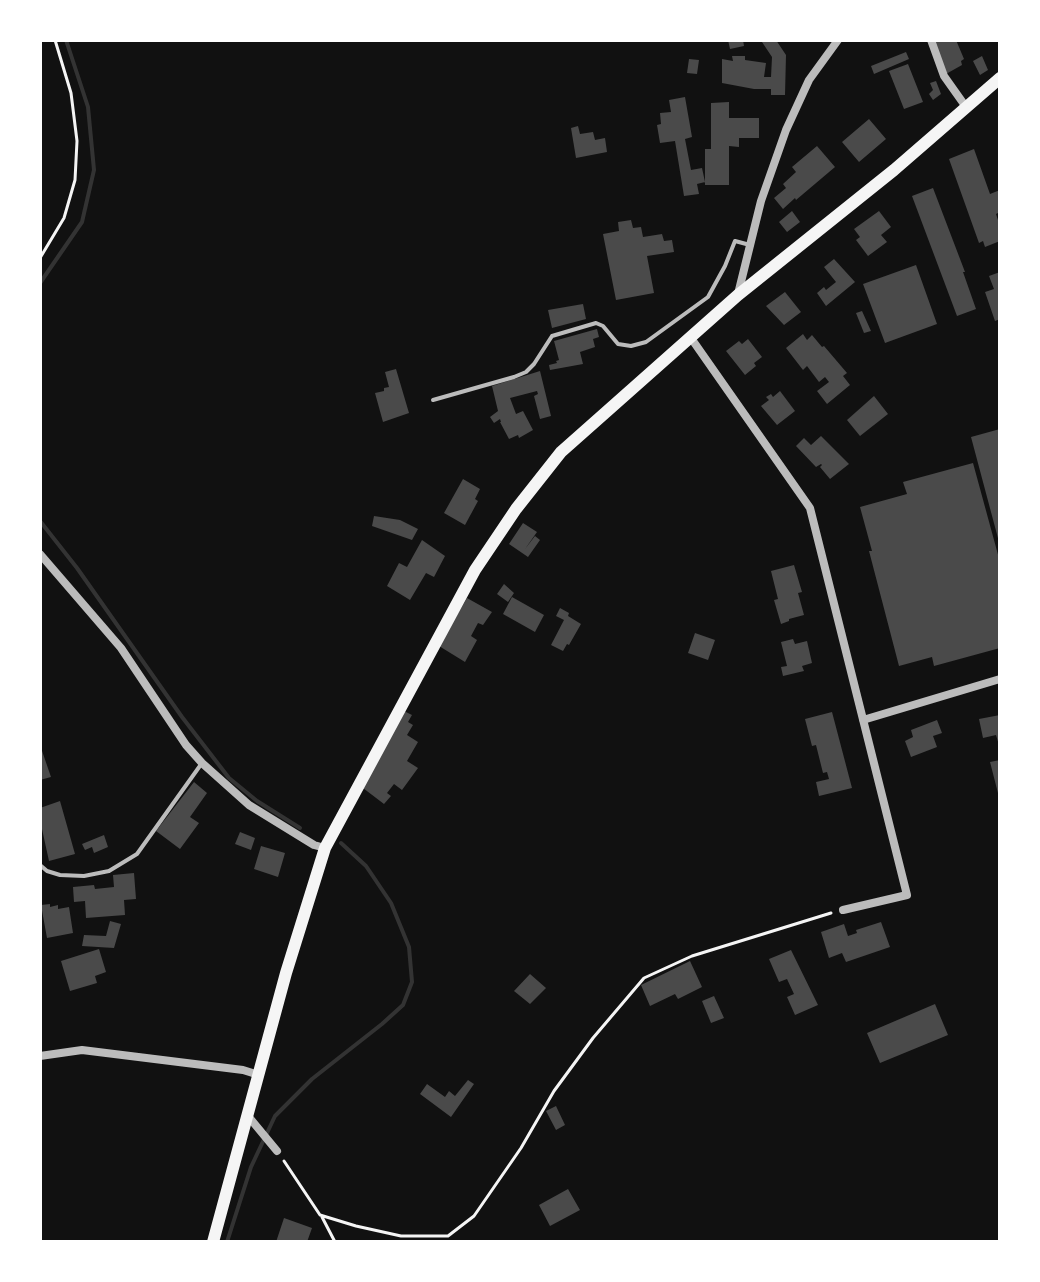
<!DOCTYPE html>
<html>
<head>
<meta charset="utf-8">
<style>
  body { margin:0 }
  #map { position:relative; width:1040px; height:1282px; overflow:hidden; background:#111; font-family:"Times New Roman",serif }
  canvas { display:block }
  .frame { position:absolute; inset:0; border:42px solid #fff; pointer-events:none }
</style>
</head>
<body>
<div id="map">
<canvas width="1040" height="1282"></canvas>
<div class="frame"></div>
</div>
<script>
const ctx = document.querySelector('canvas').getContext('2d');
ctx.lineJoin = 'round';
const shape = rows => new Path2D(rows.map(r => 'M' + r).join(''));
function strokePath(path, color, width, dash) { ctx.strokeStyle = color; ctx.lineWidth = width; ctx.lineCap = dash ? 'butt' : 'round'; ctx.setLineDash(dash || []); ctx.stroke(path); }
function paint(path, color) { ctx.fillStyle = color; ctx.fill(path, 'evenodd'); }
const stream = shape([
  [40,283,82,222,94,170,88,107,66,40],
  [40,521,77,568,182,717,229,778,257,801,300,828],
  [227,1242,251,1167,275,1116,312,1079,382,1024,403,1005,412,982,409,947,391,903,366,866,341,843]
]);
const building = shape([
  [728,40,743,40,744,46,730,49],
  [765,40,776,40,786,55,785,95,771,95,771,89,754,89,722,83,722,59,733,61,732,56,745,56,745,60,766,63,764,77,771,77,772,57,762,42],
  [932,40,956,40,964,59,961,61,962,65,946,74],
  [906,52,909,59,874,74,871,66],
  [982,56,988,70,980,75,973,61],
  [689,59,699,60,697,74,687,73],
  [908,64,923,102,904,109,889,71],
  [936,81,941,94,933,100,929,94,933,90,930,83],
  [685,97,692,137,685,139,691,170,702,168,705,182,697,184,699,194,684,196,675,141,660,143,657,125,661,124,660,113,671,112,669,100],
  [729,102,729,118,759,118,759,138,739,138,739,147,729,146,729,185,705,185,705,149,711,149,711,103],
  [869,119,886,139,859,162,842,142],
  [578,126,580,134,593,132,595,140,605,138,607,152,576,158,571,128],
  [817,146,835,167,796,200,795,198,783,209,774,198,786,188,783,184,796,172,792,167],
  [974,149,990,194,1000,190,1000,212,996,214,1000,226,1000,241,985,247,983,241,979,243,949,159],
  [933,188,965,272,963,272,976,309,957,316,912,196],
  [792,211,800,222,787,232,779,222],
  [879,211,891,227,881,235,887,242,868,256,856,240,860,237,854,229],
  [631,220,633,228,641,227,643,237,662,234,664,241,672,240,674,252,647,256,654,293,616,300,603,234,619,231,618,222],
  [834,259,855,282,826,306,817,293,824,287,826,290,836,282,824,267],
  [916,265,937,324,885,343,863,284],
  [1000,272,1000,301,998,302,1000,319,995,321,985,292,994,289,989,276],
  [785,292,801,312,784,325,766,306],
  [583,304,586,319,552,328,548,310],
  [862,311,871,331,864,333,856,313],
  [597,329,599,337,593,339,595,347,580,352,583,364,550,370,549,365,557,363,556,361,559,360,554,341],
  [803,334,807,340,812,335,822,347,824,346,847,373,843,376,850,385,827,404,817,391,829,382,825,377,819,382,807,366,803,370,786,348],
  [748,339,762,357,754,363,756,366,745,375,726,351,739,341,742,344],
  [396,369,409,413,383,422,375,393,384,391,384,388,389,387,385,372],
  [540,371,551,416,540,419,534,396,538,394,537,391,510,398,516,414,523,411,533,430,519,438,518,435,509,439,500,422,501,422,500,419,494,423,490,417,498,411,492,386],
  [780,391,795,411,777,425,761,406,769,400,766,397,771,394,773,397],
  [874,396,888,414,860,436,847,420],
  [1000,429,1000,542,999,542,971,437],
  [821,436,849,464,830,479,820,467,822,465,821,464,816,467,796,446,804,438,811,445],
  [973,463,1000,562,1000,648,934,666,932,657,899,666,869,551,872,551,860,507,907,494,903,482],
  [463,479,480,489,475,499,478,501,465,525,444,513],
  [374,516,400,520,418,529,412,540,372,526],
  [523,523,537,532,525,549,535,536,540,540,528,557,509,544],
  [422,540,445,556,434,577,426,573,410,600,387,586,399,563,407,567],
  [794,565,802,592,798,593,804,615,789,619,789,621,781,624,774,600,778,599,771,571],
  [504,584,514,593,508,602,497,594],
  [512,597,544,615,535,632,503,614],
  [467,598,492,612,483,625,478,623,471,636,477,640,465,662,439,646],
  [560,608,569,613,568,616,581,624,569,645,567,644,563,651,551,645,564,620,556,616],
  [695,633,715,640,708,660,688,653],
  [793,639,795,644,807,641,812,663,802,666,804,671,783,676,781,667,787,666,781,642],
  [404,711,412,715,408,722,413,725,407,735,418,742,407,761,418,768,402,790,394,784,387,793,391,796,384,804,359,785],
  [832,712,852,788,819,796,816,782,829,779,827,772,823,773,816,745,812,746,805,719],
  [1000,715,1000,745,999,745,996,735,983,738,979,719],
  [937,720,942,733,933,736,937,747,911,757,905,741,913,737,911,730],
  [40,745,51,777,40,780],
  [1000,760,1000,797,999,797,990,762],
  [194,782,207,793,190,817,199,823,180,849,156,831],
  [60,801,75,854,49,861,40,820,40,808],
  [240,832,255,838,251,850,235,844],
  [104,835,108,847,94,853,92,847,85,850,82,844],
  [261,846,285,853,278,877,254,869],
  [134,873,136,899,124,900,125,915,86,918,85,901,74,902,73,887,94,885,95,889,114,887,113,875],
  [50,904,50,907,58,905,58,909,69,907,73,933,47,938,41,905],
  [110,921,121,924,114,948,82,946,84,935,106,936],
  [881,922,890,947,846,962,842,953,829,958,821,932,844,924,848,936,857,933,856,930],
  [99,949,106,972,95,976,97,983,70,991,61,961],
  [791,950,818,1005,795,1015,787,997,794,994,787,979,779,982,769,959],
  [690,961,702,987,678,999,675,994,650,1006,641,985],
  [530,974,546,988,530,1004,514,991],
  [714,996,724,1018,711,1023,702,1001],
  [935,1004,948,1035,880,1063,867,1033],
  [468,1080,474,1084,451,1117,420,1094,427,1084,445,1097,449,1091,455,1096],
  [556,1106,565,1125,556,1130,546,1111],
  [568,1189,580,1210,550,1226,539,1205],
  [284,1218,312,1228,307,1242,276,1242]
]);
const path = shape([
  [40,258,64,218,75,180,77,141,71,93,55,40],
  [284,1161,320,1215,356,1226,401,1236,448,1236,474,1216,521,1148,554,1091,593,1038,644,978,692,956,831,913],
  [322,1217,335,1242]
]);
const service = shape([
  [433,400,514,377,526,372,534,364,552,336,596,323,603,326,618,344,631,346,646,342,708,297,725,266,735,241,750,245],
  [40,865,47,871,60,875,84,876,109,871,137,854,202,763]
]);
const minor = shape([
  [931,40,944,76,966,107],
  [738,294,761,201,786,130,809,80,838,40],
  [691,338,810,508,907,895,843,910],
  [40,554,121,648,186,745,202,763,249,805,314,845,325,848],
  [863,720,1000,679],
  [40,1056,82,1050,243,1070,259,1075],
  [248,1116,277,1151]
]);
const secondary = shape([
  [213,1242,286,973,325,848,475,570,516,509,561,452,605,413,738,295,894,170,1000,78]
]);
strokePath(stream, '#333', 4);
paint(building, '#4a4a4a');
strokePath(path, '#f5f5f5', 3);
strokePath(service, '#bcbcbc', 4);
strokePath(minor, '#bcbcbc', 8);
strokePath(secondary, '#f5f5f5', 12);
</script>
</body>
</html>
